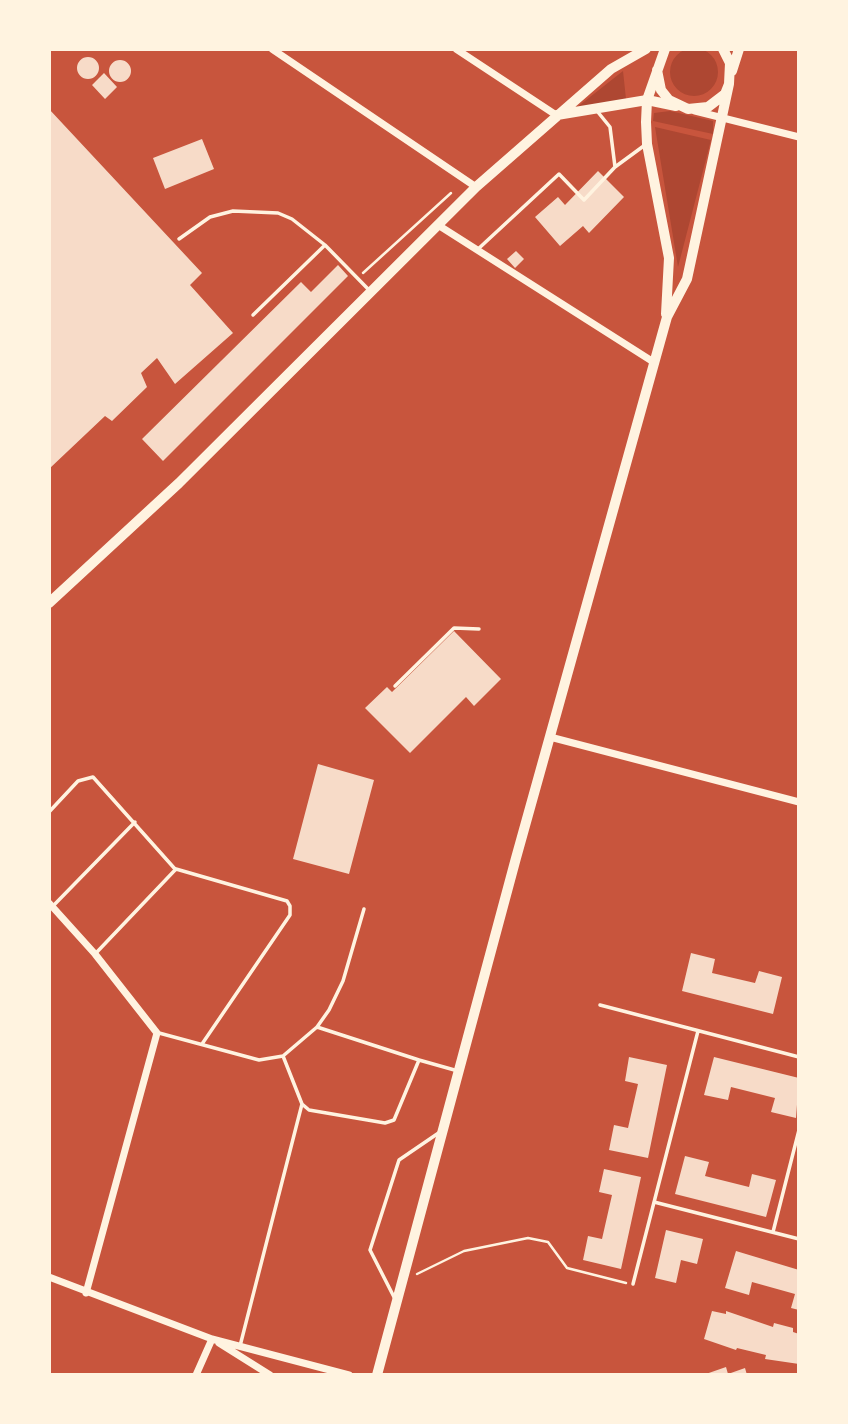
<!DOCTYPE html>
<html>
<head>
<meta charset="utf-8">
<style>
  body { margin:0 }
  #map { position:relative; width:848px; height:1424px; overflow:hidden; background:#c8553d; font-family:Arial,sans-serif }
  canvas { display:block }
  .frame { position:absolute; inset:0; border:51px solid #fff3e0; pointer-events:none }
</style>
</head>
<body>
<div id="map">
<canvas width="848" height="1424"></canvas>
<div class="frame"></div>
</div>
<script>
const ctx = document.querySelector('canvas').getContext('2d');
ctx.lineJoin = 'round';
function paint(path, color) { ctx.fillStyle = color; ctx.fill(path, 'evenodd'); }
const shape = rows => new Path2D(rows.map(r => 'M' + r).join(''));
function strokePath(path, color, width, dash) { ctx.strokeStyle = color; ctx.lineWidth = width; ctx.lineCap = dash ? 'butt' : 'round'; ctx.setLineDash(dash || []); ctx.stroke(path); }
const green = shape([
  '670 72a24 24 0 1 1 48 0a24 24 0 1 1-48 0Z',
  [623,71,626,99,576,108],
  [670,111,713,121,713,134,653,121,654,113],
  [655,127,711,140,678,267]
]);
const building = shape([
  '77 68a11 11 0 1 1 22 0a11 11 0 1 1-22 0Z',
  '109 71a11 11 0 1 1 22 0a11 11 0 1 1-22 0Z',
  [104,73,117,87,105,99,92,85],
  [49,109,202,273,190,285,233,333,175,384,157,358,141,373,147,387,112,421,105,416,49,469],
  [202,139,214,169,165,189,153,158],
  [598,171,624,197,589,233,583,226,560,246,535,217,558,197,565,205],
  [516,251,524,259,515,268,507,259],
  [338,265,348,276,163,461,142,439,301,282,311,292],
  [454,631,501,679,474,706,466,697,410,753,365,708,387,687,392,692],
  [318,764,374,780,349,874,293,859],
  [691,953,715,959,712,973,755,983,759,971,782,977,773,1014,682,991],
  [629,1057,667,1065,648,1158,609,1150,614,1125,628,1128,638,1084,625,1081],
  [714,1057,799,1078,796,1118,771,1112,775,1098,731,1087,728,1100,704,1095],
  [685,1156,709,1162,705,1176,749,1187,752,1174,776,1180,766,1217,675,1194],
  [604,1169,641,1177,621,1269,583,1260,588,1236,602,1239,612,1195,599,1192],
  [666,1230,703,1239,697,1264,681,1260,676,1283,655,1278],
  [736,1251,799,1270,799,1310,791,1308,795,1294,752,1282,749,1295,725,1288],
  [712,1311,726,1314,726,1311,773,1327,774,1323,793,1328,793,1332,799,1334,799,1364,765,1359,766,1355,737,1348,736,1350,704,1339],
  [726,1367,728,1374,745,1368,747,1375,703,1375]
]);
const path = shape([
  [363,273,451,193],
  [417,1274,464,1251,528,1238,548,1242,567,1268,626,1283]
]);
const service = shape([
  [597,111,610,127,615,167],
  [179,239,210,217,233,211,278,213,292,219,325,245,370,291],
  [477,250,559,174,584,200,615,167,645,145],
  [253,315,324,246],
  [395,686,454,628,479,629],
  [49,812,78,781,93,777,175,869],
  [53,906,135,822],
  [96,953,176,869,287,901,290,906,290,915,202,1044],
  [600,1005,799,1057],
  [317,1027,419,1060],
  [159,1033,259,1060,283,1056,317,1027,329,1010,343,981,364,909],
  [283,1056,302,1104,309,1110,385,1123,394,1120,419,1060,458,1071],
  [654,1202,799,1239],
  [773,1232,799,1130],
  [633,1284,698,1031],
  [395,1299,370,1250,399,1160,440,1132],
  [240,1346,302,1104]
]);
const minor = shape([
  [272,49,476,187],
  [456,49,556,115],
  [695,111,799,137],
  [438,225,655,363],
  [550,737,799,802],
  [49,903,95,954,157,1033,86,1293],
  [49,1277,212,1339,349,1375],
  [219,1343,270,1375],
  [196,1375,212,1339]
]);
const secondary = shape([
  [557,115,647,100,676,106],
  [49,603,179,483,476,187,611,69,646,49]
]);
const primary = shape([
  [665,49,647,100,646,122,647,144,669,258,666,314],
  [657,70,661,90,669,100,688,109,708,107,725,94,729,84,730,63,723,49],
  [732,71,739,49],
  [377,1375,516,858,667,317,687,279,729,84]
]);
paint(green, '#ae4732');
paint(building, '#f7dbc8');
strokePath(path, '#fff3e0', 2.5);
strokePath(service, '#fff3e0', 3.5);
strokePath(minor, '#fff3e0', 7);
strokePath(secondary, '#fff3e0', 10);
strokePath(primary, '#fff3e0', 10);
</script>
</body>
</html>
